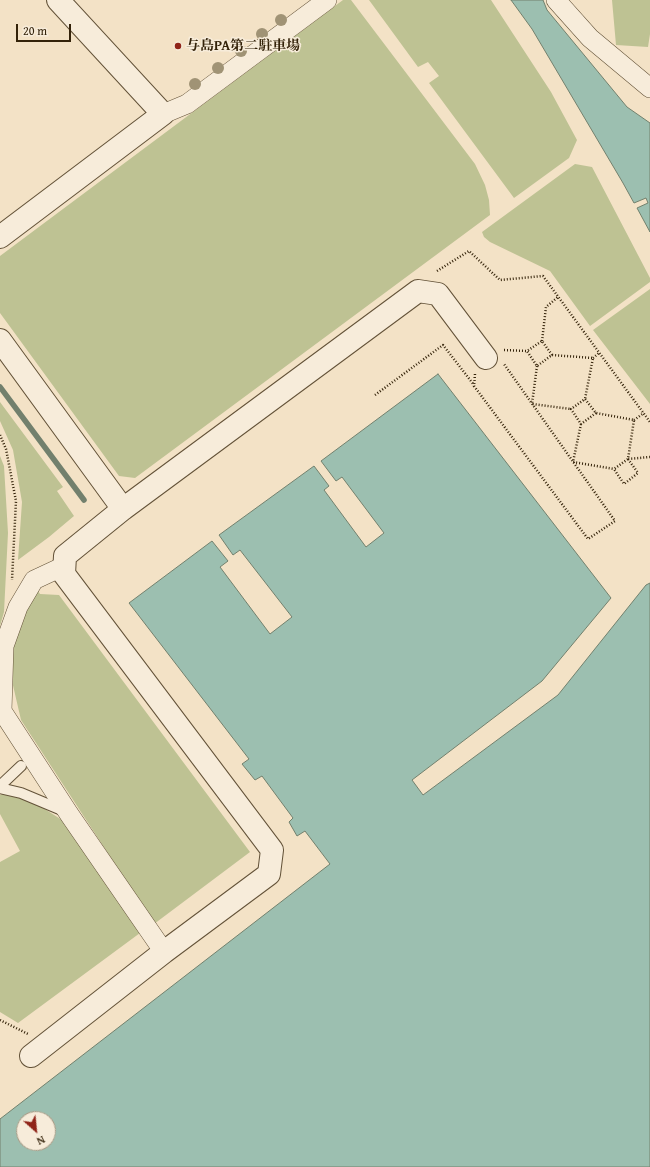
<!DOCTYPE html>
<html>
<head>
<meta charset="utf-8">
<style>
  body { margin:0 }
  #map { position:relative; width:650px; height:1167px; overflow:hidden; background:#f3e2c6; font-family:"Gentium Book Plus",serif }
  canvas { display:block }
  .north { position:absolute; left:16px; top:1111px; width:40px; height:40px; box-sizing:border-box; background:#f7ecda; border:1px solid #a99b86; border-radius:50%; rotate:153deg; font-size:11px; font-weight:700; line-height:16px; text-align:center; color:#332209 }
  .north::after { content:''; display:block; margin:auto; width:14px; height:18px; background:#8f2418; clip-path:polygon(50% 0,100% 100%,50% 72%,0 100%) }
  .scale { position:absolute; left:16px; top:24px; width:55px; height:18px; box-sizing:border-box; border:2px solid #332209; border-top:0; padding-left:5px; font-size:12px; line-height:14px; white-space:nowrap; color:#332209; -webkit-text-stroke:3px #f7ecda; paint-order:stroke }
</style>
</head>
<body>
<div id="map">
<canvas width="650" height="1167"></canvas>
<div class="north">N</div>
<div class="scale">20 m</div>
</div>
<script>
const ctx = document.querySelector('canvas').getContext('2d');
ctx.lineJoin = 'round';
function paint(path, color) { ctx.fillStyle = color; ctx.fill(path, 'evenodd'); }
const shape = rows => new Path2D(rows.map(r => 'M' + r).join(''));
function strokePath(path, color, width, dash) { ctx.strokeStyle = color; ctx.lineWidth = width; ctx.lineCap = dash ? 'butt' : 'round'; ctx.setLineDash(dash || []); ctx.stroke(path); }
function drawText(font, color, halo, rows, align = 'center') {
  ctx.font = font + ' "Gentium Book Plus","Noto Serif JP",serif'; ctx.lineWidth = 3; ctx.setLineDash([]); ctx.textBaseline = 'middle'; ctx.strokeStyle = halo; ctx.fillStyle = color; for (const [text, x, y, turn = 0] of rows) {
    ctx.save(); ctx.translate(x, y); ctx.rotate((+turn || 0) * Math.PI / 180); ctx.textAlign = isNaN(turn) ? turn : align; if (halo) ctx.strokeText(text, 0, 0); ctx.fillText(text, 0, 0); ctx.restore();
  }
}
const green = shape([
  [343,0,351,0,475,164,485,185,489,200,490,215,135,478,119,476,0,313,0,256],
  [369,0,491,0,551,92,577,140,569,158,514,198,429,83,439,76,428,62,418,67],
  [612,0,650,0,650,34,648,47,616,45],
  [575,164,592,167,650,278,650,282,590,326,550,271,490,242,484,237,482,232],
  [650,289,650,404,593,330],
  [0,402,63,487,57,491,74,516,49,537,18,560,22,502,13,450,0,421],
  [0,456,4,466,8,533,4,612,0,626],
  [37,589,40,594,59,595,250,852,154,924,21,720,12,681,12,646,27,601],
  [3,794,32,801,62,820,140,933,18,1023,0,1012,0,862,20,851,0,814,0,795]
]);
const water = shape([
  [511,0,543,0,547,10,627,107,650,123,650,232,637,208,648,203,646,198,634,203,623,183,532,29,511,0],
  [438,374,611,598,542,681,412,780,423,795,558,695,646,585,650,583,650,1167,0,1167,0,1119,330,864,305,831,297,836,289,822,293,818,262,776,255,780,242,764,249,759,129,603,212,541,228,561,220,567,270,634,292,617,240,550,233,555,219,535,314,466,329,486,324,490,366,547,384,533,342,477,336,481,321,461,438,374],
  [24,1119,48,1119,48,1143,24,1143,24,1119]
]);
const stream = shape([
  [0,387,84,500]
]);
const path = shape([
  [437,271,469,251,500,280,543,276,650,422],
  [542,341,546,307,558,297],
  [504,350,527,351],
  [552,355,542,341,527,351,537,366,552,355,593,358,585,399],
  [593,358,599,353],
  [537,366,532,404,571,409],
  [475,374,474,386,588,539,615,521,504,364],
  [375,395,443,345,474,385],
  [596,413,581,424,571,409,585,399,596,413,634,420,628,459,650,457],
  [634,420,644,413],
  [581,424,573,462,614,469],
  [0,435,6,449,16,501,12,580],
  [628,459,638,473,624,484,614,469,628,459],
  [0,1020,28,1034]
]);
const service = shape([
  [0,786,21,766],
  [0,788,21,793,64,811]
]);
const minor = shape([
  [556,0,590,38,650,88],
  [163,114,187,104,327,0],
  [64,566,34,580,18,607,4,646,2,711,69,814,164,952]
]);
const tertiary = shape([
  [0,237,163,114,58,0],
  [0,340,123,509],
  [31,1056,164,952,269,874,272,850,64,574,65,556,123,509,418,291,438,294,486,358]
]);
const trees = [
  [281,20],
  [262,34],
  [241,51],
  [218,68],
  [195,84]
];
const markers = [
  [178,46,4,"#8f2418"]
];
const poiNames = [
  ["与島PA第二駐車場",186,46]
];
paint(green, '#bec293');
paint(water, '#9cbfb0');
strokePath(water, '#72806d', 1);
strokePath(stream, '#72806d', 5.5);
strokePath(service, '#635238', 12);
strokePath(minor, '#635238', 20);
strokePath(tertiary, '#635238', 24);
strokePath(path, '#332209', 2.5, [1, 2]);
strokePath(service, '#f7ecda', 10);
strokePath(minor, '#f7ecda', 19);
strokePath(tertiary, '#f7ecda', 22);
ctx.fillStyle = '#a09375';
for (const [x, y] of trees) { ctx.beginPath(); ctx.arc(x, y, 6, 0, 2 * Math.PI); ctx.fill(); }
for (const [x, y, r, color] of markers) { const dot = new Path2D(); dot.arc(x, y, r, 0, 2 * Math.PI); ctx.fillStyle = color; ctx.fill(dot); strokePath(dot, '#f7ecda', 1.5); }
drawText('bold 14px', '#332209', '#f7ecda', poiNames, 'left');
</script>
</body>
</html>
